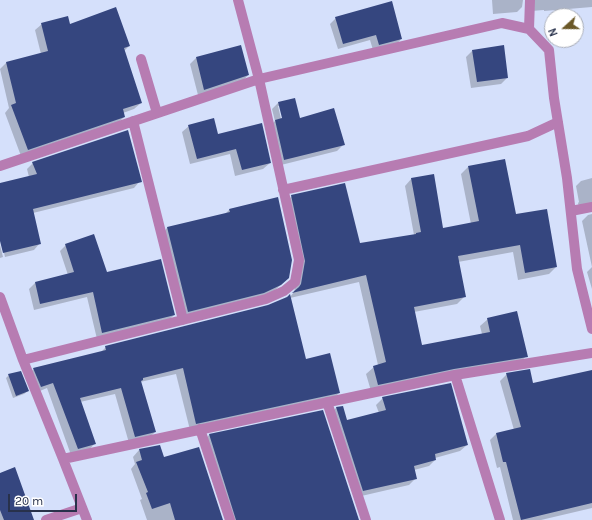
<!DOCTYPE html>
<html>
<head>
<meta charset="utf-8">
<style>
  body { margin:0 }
  #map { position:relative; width:592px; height:520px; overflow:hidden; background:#d5e0fb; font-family:Karla,sans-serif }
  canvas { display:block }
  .north { position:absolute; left:544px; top:8px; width:40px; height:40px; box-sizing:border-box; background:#fff; border:1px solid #a9adb7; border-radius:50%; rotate:249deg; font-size:11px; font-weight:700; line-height:16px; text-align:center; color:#28314b }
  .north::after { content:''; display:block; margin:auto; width:14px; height:18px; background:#6b5827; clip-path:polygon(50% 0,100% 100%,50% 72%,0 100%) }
  .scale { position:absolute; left:8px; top:494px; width:69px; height:18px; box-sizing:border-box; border:2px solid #28314b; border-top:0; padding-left:5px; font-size:12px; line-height:14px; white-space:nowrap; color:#28314b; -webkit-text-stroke:3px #fff; paint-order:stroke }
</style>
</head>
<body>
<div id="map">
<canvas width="592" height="520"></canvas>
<div class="north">N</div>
<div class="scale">20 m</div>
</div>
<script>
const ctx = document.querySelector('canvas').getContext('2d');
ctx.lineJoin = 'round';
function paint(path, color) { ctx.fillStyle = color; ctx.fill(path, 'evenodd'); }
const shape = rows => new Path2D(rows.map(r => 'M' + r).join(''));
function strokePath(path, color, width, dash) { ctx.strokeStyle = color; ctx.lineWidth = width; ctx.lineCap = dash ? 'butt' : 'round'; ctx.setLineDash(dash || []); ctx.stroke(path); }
const shadow = shape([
  [492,0,523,0,522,7,517,12,493,14],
  [528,0,592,0,592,7,544,11,544,10,531,11],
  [336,18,401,39,396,45,373,50,370,40,338,49,330,24],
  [42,24,69,25,129,46,124,51,141,103,134,109,123,113,124,117,118,123,21,156,5,113,9,108,0,69,6,63,41,54,35,30],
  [472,51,507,78,501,84,471,88,466,57],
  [196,58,248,75,242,82,198,95,190,64],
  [278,103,299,119,343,145,337,151,277,166,269,127,275,121,272,109],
  [278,106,280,106,284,123,282,123],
  [189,126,218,135,270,163,263,169,235,176,230,154,190,164,182,132],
  [33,163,140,181,134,188,33,213,40,243,34,250,5,257,0,236,0,184,29,177,27,169],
  [468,167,516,215,556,267,549,274,518,280,513,252,458,262,464,297,457,304,414,312,422,347,482,334,480,326,488,319,526,356,519,364,371,391,366,374,374,367,378,365,359,282,290,298,305,361,339,393,333,399,190,430,176,374,140,382,155,432,149,438,129,443,115,394,80,402,95,443,89,450,71,455,47,388,35,393,27,375,34,369,100,353,106,347,268,306,290,297,294,292,299,269,285,203,292,196,359,244,414,235,405,186,412,178,442,229,471,224,461,174],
  [592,178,592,210,579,207,578,203,579,202,576,186,581,181],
  [278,198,288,278,273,292,257,299,181,318,161,235,167,228,224,215,229,210],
  [592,214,592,289,587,272,592,267,582,221,588,215],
  [0,245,3,257,0,258],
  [66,245,106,274,174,315,168,321,97,339,87,297,34,310,29,289,35,283,68,275,60,251],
  [507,374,533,384,592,378,592,508,541,520,513,520,500,467,497,468,490,440,496,434,514,430,500,381],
  [9,375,28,391,24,394,13,398,6,378],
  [383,398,467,445,460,451,435,458,435,460,429,466,414,470,416,478,409,485,357,497,330,414,336,408,342,407,346,421,379,413,376,405],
  [322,411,358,520,229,520,203,442,209,435],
  [139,450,163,459,222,520,147,520,140,500,142,499,131,469,135,464,133,457],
  [0,474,33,520,0,520]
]);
const building = shape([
  [392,1,402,39,379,45,376,35,343,44,335,17],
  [116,7,130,46,124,48,142,103,123,109,125,117,28,150,11,105,16,103,6,62,48,51,41,23,68,16,70,24],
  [241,45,249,75,204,90,196,57],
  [504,45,508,78,477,82,472,50],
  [295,98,300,118,334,108,345,145,284,160,275,120,282,118,278,102],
  [214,118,218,134,262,123,271,163,242,170,236,149,197,159,188,125],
  [128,130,142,182,33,209,41,244,3,253,0,241,0,183,37,174,32,162],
  [505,159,516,214,547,209,557,267,525,273,520,245,458,256,466,297,414,307,422,345,490,332,487,318,517,311,528,357,454,369,378,385,373,366,386,362,366,275,292,293,299,287,301,284,305,261,291,195,345,183,360,243,416,234,416,233,421,232,411,178,434,174,443,228,479,221,468,166],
  [278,197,292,260,289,278,281,285,264,293,188,312,167,227,230,212,229,209],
  [94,234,107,272,161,259,175,315,102,333,93,292,40,304,35,282,74,272,65,244],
  [290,294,306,359,330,353,340,393,196,424,183,368,143,378,143,380,141,381,156,432,135,437,121,388,80,398,96,444,78,449,53,383,41,387,33,368,106,350,105,346,268,305,287,297],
  [530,369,533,383,592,370,592,503,521,520,506,462,503,462,496,433,521,427,506,373],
  [21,371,29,391,16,396,8,374],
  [451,383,468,445,435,454,436,460,414,466,417,479,363,491,336,407,343,406,347,420,386,410,382,397],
  [323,410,359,520,236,520,209,434],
  [160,445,164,457,199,447,223,520,175,520,170,503,152,509,146,493,148,492,136,462,142,460,139,449],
  [15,467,34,520,4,520,0,510,0,473]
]);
const minor = shape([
  [529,29,530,0],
  [141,59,157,113],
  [133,121,183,320],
  [0,166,259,79,238,0],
  [283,190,528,136,558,122],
  [571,211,592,207],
  [0,297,23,360,63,459,87,520],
  [23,360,266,299,284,291,295,282,299,260,259,79,502,23,529,29,549,50,554,98,567,178,577,269,592,329],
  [455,375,592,353],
  [327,402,366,520],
  [200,429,230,520],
  [63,459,455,375,500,520],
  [46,520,82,508]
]);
paint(shadow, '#0003');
paint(building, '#35467f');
strokePath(minor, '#b77cb2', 10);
</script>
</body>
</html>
